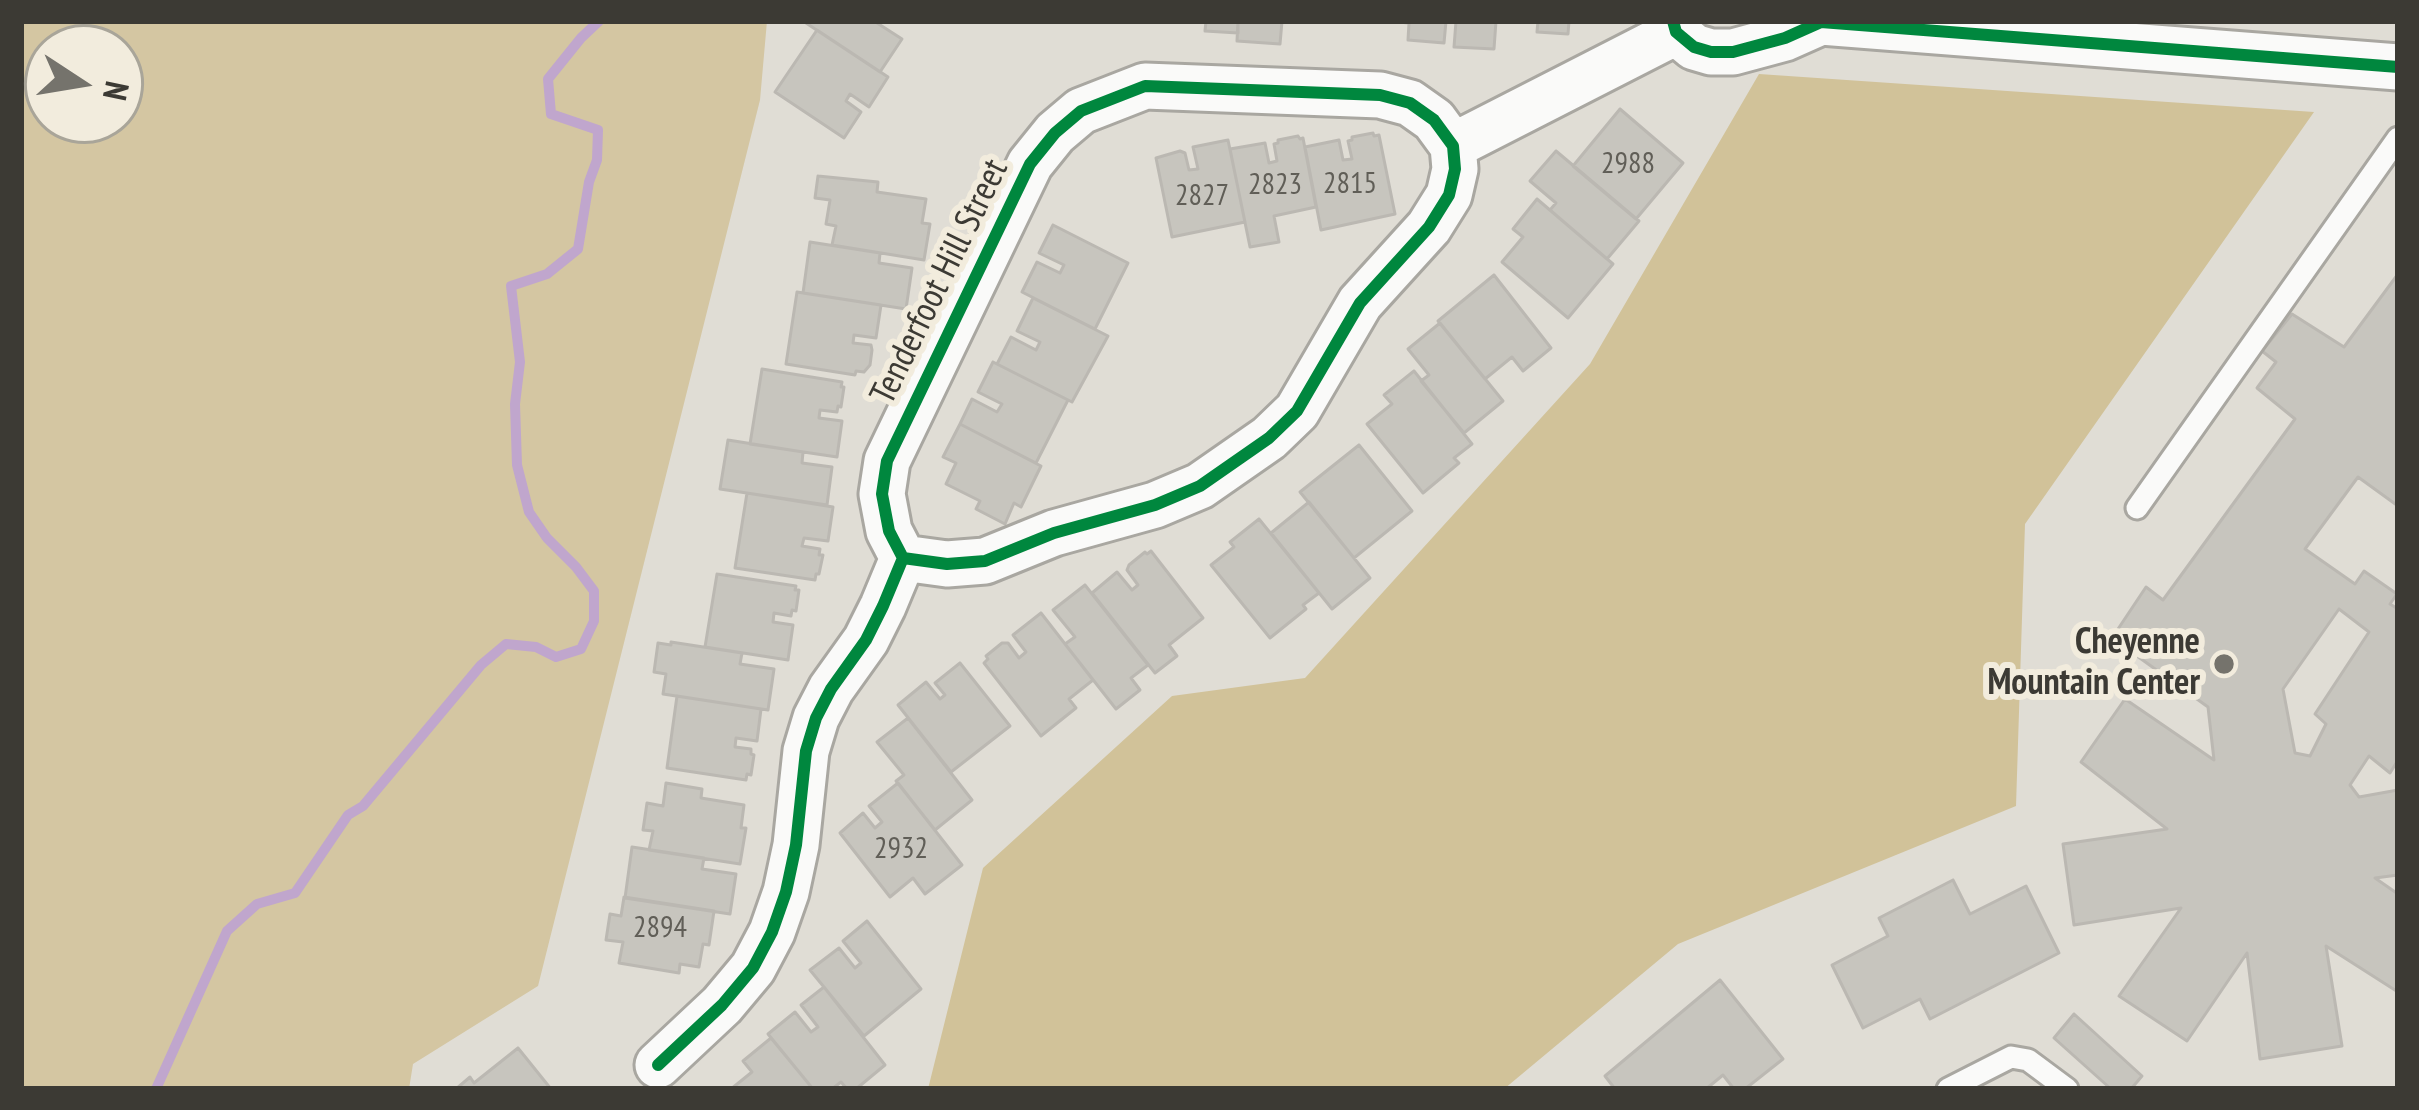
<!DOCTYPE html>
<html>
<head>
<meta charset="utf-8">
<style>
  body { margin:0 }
  #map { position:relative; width:2419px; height:1110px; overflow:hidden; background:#e0ddd5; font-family:"PT Sans Narrow",sans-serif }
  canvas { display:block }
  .frame { position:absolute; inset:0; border:24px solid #3c3a34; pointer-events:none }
  .north { position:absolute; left:24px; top:24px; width:120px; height:120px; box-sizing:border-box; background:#f2ecdd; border:3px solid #a9a599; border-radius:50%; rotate:102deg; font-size:33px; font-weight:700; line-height:48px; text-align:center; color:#3c3a34 }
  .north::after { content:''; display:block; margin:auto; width:42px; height:54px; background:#75736c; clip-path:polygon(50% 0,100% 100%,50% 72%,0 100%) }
</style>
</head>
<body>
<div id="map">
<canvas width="2419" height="1110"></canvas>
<div class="frame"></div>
<div class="north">N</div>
</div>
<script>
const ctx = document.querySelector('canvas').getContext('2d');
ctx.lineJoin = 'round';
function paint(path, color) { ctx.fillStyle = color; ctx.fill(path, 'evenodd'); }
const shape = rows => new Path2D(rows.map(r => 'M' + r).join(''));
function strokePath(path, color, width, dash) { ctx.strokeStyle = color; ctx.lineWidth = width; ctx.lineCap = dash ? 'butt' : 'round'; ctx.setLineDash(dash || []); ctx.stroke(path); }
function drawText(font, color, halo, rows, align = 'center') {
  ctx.font = font + ' "PT Sans Narrow",sans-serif'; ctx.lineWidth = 12; ctx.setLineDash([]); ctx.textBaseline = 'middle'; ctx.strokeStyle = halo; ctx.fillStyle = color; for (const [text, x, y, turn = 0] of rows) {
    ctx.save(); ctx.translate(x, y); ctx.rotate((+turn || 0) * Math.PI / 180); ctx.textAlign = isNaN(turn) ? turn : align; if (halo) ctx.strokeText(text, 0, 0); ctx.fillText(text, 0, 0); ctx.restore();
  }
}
const green = shape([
  [21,21,767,21,760,100,538,986,413,1064,409,1089,21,1089],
  [48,48,120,48,120,120,48,120]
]);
const forest = shape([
  [1759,74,2314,112,2025,524,2016,806,1678,944,1504,1089,928,1089,983,868,1172,696,1305,678,1590,364]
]);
const stream = shape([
  [156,1089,227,931,257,904,295,893,348,815,363,806,481,665,506,644,536,647,556,657,581,649,594,621,594,591,576,567,547,538,529,512,517,465,515,404,520,362,511,286,547,274,578,249,589,182,597,160,598,130,551,114,548,79,581,38,599,21]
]);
const building = shape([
  [803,21,874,21,902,39,880,72,803,21],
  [1206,21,1238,21,1238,33,1205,31,1206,21],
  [1238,21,1282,21,1280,44,1237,41,1238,21],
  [1387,21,1446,21,1444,43,1408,40,1409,23,1387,21],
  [1456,21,1496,21,1494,49,1454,47,1456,21],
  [1538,21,1569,21,1568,34,1537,32,1538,21],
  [817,30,888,77,869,107,850,94,846,101,861,112,844,138,775,92,817,30],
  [1620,109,1683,163,1636,219,1573,166,1620,109],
  [1373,133,1374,136,1379,135,1395,214,1321,230,1305,147,1339,140,1343,160,1352,159,1348,141,1352,140,1352,137,1373,133],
  [1298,136,1300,139,1303,138,1316,207,1274,216,1279,242,1250,247,1230,149,1265,143,1269,163,1277,161,1274,144,1278,143,1278,140,1298,136],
  [1228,140,1245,222,1172,237,1156,158,1180,151,1185,153,1189,170,1198,169,1193,147,1228,140],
  [1556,151,1639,221,1607,259,1550,210,1556,203,1530,181,1556,151],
  [818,176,878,182,877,192,926,199,922,223,930,224,924,260,832,245,836,226,826,224,830,200,815,198,818,176],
  [1537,199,1613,264,1568,318,1502,262,1523,237,1513,229,1537,199],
  [1053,225,1128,263,1095,329,1022,292,1037,262,1060,273,1064,265,1039,253,1053,225],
  [810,242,880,253,879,263,912,268,906,309,803,293,810,242],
  [2398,274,2398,506,2358,477,2305,549,2355,584,2364,571,2397,594,2390,604,2398,609,2398,760,2390,773,2369,756,2350,785,2359,797,2398,790,2398,875,2375,878,2398,894,2398,992,2326,946,2342,1046,2260,1059,2247,953,2187,1041,2119,996,2181,908,2074,925,2063,844,2167,829,2081,762,2125,699,2214,760,2208,707,2112,638,2146,587,2163,600,2295,419,2257,388,2276,362,2262,351,2292,314,2344,347,2398,274],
  [2339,609,2369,632,2315,714,2326,724,2310,756,2295,753,2283,689,2339,609],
  [1494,275,1551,348,1523,371,1512,357,1485,379,1438,321,1494,275],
  [797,292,881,305,876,338,854,335,853,343,871,345,872,350,870,365,864,372,856,371,855,375,786,364,797,292],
  [1033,298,1108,336,1072,402,997,364,1011,337,1036,350,1040,342,1017,331,1033,298],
  [1440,323,1503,401,1464,433,1421,381,1429,375,1408,349,1440,323],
  [993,362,1068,400,1036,463,960,424,972,399,997,412,1002,404,978,392,993,362],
  [762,369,842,382,841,387,844,387,841,407,838,406,837,412,820,410,819,418,842,421,837,457,750,444,762,369],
  [1414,371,1472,444,1454,458,1459,463,1423,493,1367,424,1392,404,1384,395,1414,371],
  [960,424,1041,466,1021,507,1014,503,1005,524,976,509,980,501,946,484,956,463,943,457,960,424],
  [728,440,803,452,802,463,832,467,827,505,720,489,728,440],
  [1359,445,1412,511,1354,558,1300,492,1359,445],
  [747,493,833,507,828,541,804,538,802,546,820,549,819,555,823,555,819,574,816,574,815,580,735,568,747,493],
  [1309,502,1370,578,1332,609,1271,533,1309,502],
  [1259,519,1319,593,1303,605,1306,609,1270,638,1211,565,1234,547,1230,542,1259,519],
  [1151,551,1203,618,1169,645,1177,656,1155,673,1092,593,1117,572,1132,590,1138,585,1127,570,1129,565,1145,552,1147,554,1151,551],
  [717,574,796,586,795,590,799,590,796,611,792,610,791,616,774,613,773,622,793,625,788,660,705,647,717,574],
  [1085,585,1148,665,1131,678,1140,690,1116,709,1065,644,1075,637,1053,610,1085,585],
  [1041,613,1093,680,1069,699,1076,708,1041,736,984,663,988,659,986,656,1002,643,1008,643,1019,658,1026,652,1013,635,1041,613],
  [671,642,742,653,740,664,774,669,768,710,663,694,666,674,654,672,658,643,671,645,671,642],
  [960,663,1010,726,951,772,898,705,926,682,940,699,945,695,935,683,960,663],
  [677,696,761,709,757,741,736,738,735,747,751,749,751,754,754,755,751,775,747,774,746,780,667,768,677,696],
  [908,718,972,800,935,830,896,781,904,775,877,742,908,718],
  [666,783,702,789,701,798,744,805,741,828,746,828,740,864,649,850,653,831,643,830,647,803,663,806,666,783],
  [898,783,962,865,925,894,913,878,890,897,840,833,863,813,875,828,882,822,869,806,898,783],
  [632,847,704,858,702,869,736,874,730,914,625,898,632,847],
  [1953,880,1970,914,2026,886,2059,953,1930,1019,1920,999,1863,1028,1832,965,1888,936,1879,918,1953,880],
  [624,897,714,911,709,945,703,944,699,967,680,964,679,973,619,963,623,942,606,940,610,914,621,916,624,897],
  [867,921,921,989,864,1036,810,970,839,948,855,968,861,963,843,941,867,921],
  [1720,980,1783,1059,1745,1089,1734,1089,1723,1075,1706,1089,1615,1089,1605,1076,1720,980],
  [824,987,885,1065,856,1089,847,1089,841,1082,832,1089,813,1089,768,1034,795,1012,811,1032,818,1027,801,1005,824,987],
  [2074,1014,2142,1076,2131,1089,2111,1089,2054,1038,2074,1014],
  [771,1038,813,1089,731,1089,752,1072,743,1061,771,1038],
  [518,1048,551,1089,456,1089,470,1077,474,1083,518,1048]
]);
const service = shape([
  [2137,508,2398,138],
  [1948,1089,2011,1057,2028,1060,2067,1089]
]);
const minor = shape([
  [1673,21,1676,32,1694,47,1711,52,1733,52,1785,38,1821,22,2398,67],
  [1453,146,1676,32],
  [658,1065,722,1005,753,968,772,932,786,892,796,845,806,751,816,718,831,689,866,640,883,606,903,558,889,531,882,494,887,461,1030,164,1055,133,1081,111,1145,86,1380,95,1410,103,1434,120,1453,146,1455,169,1449,195,1429,227,1360,303,1297,411,1269,438,1200,486,1155,505,1054,533,985,561,947,564,903,558]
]);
const cycleway = shape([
  [1673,21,1676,32,1694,47,1711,52,1733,52,1785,38,1821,22,2398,67],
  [658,1065,722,1005,753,968,772,932,786,892,796,845,806,751,816,718,831,689,866,640,883,606,903,558,889,531,882,494,887,461,1030,164,1055,133,1081,111,1145,86,1380,95,1410,103,1434,120,1453,146,1455,169,1449,195,1429,227,1360,303,1297,411,1269,438,1200,486,1155,505,1054,533,985,561,947,564,903,558]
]);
const markers = [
  [2224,664,12,"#75736c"]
];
const numberNames = [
  ["2988",1628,164],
  ["2815",1350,184],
  ["2823",1275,185],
  ["2827",1202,196],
  ["2932",901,849],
  ["2894",660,928]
];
const streetNames = [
  ["Tenderfoot Hill Street",940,282,-64]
];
const poiNames = [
  ["Cheyenne",2200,643],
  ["Mountain Center",2200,684]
];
paint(green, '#d4c6a2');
paint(forest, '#d1c299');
strokePath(stream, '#c0a6cd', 10);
paint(building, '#c7c5be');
strokePath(building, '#bbb8b2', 3);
strokePath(service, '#a9a7a1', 27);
strokePath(minor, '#a9a7a1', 51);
strokePath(service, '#fafaf9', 21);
strokePath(minor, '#fafaf9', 45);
strokePath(cycleway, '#00873e', 12);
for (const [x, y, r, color] of markers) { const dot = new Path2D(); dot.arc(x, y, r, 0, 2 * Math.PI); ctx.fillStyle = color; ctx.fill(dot); strokePath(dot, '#f2ecdd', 4.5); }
drawText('30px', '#605e57', null, numberNames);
drawText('36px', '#3c3a34', '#f2ecdd', streetNames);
drawText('bold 36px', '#3c3a34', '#f2ecdd', poiNames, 'right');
</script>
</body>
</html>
